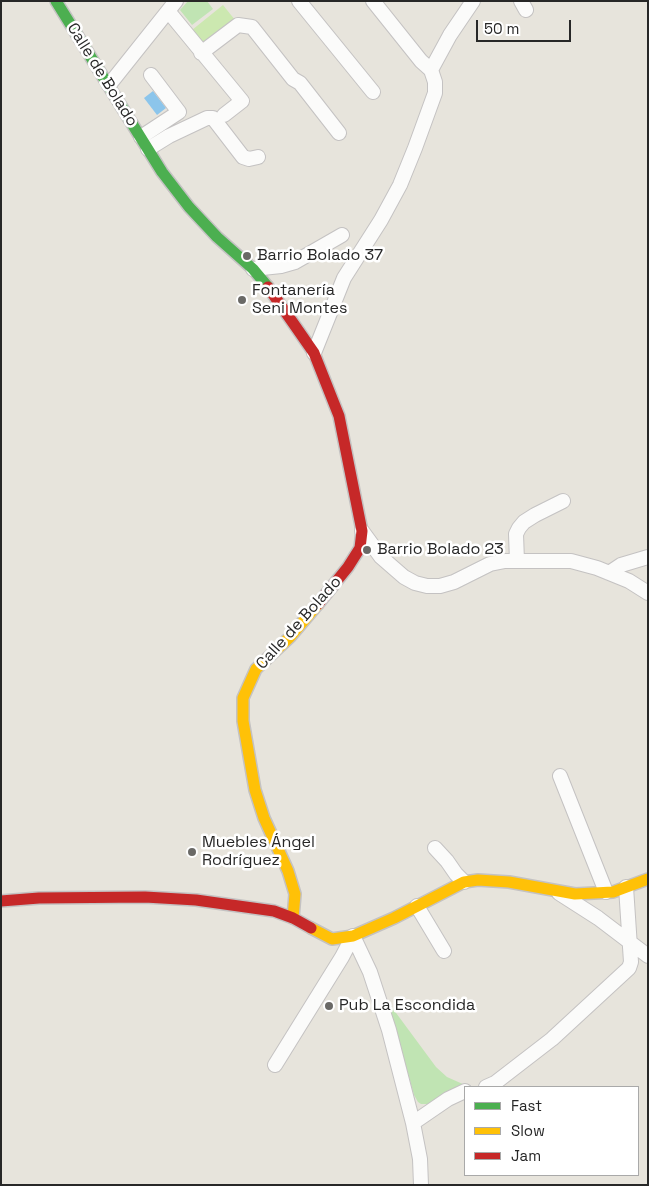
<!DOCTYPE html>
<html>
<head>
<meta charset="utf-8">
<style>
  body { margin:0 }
  #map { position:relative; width:649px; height:1186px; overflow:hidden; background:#e7e4dc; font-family:"Space Grotesk",sans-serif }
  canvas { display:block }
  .frame { position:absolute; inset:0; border:2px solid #272727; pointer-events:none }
  .legend { position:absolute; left:464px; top:1086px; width:175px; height:90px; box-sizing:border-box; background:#fff; border:1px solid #a9a9a9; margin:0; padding:6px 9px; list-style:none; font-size:15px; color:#272727 }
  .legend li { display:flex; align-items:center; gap:10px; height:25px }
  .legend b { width:25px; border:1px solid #a9a9a9 }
  .scale { position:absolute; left:476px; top:20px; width:95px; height:22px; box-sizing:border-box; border:2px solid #272727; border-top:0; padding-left:6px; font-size:15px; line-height:18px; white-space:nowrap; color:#272727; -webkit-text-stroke:4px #fff; paint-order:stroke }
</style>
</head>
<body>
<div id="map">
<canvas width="649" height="1186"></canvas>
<div class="frame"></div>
<ul class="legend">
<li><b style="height:6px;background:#4caf50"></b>Fast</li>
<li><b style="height:6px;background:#ffc107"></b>Slow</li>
<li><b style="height:6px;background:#c62828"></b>Jam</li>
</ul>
<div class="scale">50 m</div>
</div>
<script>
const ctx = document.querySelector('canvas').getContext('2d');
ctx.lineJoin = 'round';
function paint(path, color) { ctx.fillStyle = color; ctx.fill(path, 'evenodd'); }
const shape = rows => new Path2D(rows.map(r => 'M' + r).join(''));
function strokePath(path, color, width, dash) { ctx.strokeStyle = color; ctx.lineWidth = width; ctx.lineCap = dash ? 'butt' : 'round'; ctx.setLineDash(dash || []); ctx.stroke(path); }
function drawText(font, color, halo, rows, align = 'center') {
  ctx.font = font + ' "Space Grotesk",sans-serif'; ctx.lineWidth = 5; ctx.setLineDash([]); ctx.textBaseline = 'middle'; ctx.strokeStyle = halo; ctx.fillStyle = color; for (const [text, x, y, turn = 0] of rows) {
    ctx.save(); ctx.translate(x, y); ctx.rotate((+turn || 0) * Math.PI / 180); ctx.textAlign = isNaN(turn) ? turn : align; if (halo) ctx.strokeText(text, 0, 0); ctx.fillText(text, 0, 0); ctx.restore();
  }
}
const green = shape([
  [188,1,207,1,213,9,192,25,180,10],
  [388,1002,436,1067,447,1077,465,1085,430,1104,421,1104,418,1102,414,1095]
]);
const pitch = shape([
  [223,5,235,20,204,45,192,30]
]);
const water = shape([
  [153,91,166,108,157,115,144,98]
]);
const street = shape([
  [299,1,373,92],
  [373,1,421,61,431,70],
  [521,1,526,10],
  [168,11,242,101,224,115],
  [201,53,238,25,252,27,293,79,300,83,339,133],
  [109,85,176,1],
  [141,137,179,112,151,75],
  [148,149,169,136,207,118,213,118,243,157,249,159,258,157],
  [253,269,281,266,295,262,342,235],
  [314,353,344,278,381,220,400,185,415,148,435,93,435,82,431,70,450,35,473,1],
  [362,531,381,557,404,577,415,583,427,586,440,586,454,582,490,564,505,561,571,561,597,568,629,581,648,593],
  [517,561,516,534,519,528,524,522,535,515,563,501],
  [609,573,621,565,648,557],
  [560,776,606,892],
  [435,848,447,861,456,874,464,882],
  [559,893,598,918,648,956],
  [417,906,444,951],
  [353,936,370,972,389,1030,413,1123,420,1159,421,1185],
  [275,1065,342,957,353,936],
  [486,1087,495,1083,552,1039,629,968,631,962,626,887],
  [413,1123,448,1099,465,1091]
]);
const fast = shape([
  [56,1,162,172,189,207,217,237,253,269,268,287]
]);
const slow = shape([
  [293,918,295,894,288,871,264,818,255,790,243,721,243,698,256,669,290,637,318,604],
  [311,928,332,939,353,936,394,918,464,882,478,880,509,882,575,894,613,892,648,879]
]);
const jam = shape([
  [268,287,314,353,339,416,362,531,360,548,348,567,318,604],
  [1,901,39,898,145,897,196,900,274,911,293,918,311,928]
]);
const markers = [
  [247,256,5,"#6a6966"],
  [242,300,5,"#6a6966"],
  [367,550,5,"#6a6966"],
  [192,852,5,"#6a6966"],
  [329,1006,5,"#6a6966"]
];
const streetNames = [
  ["Calle de Bolado",102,75,58],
  ["Calle de Bolado",299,623,-48]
];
const poiNames = [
  ["Barrio Bolado 37",257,256],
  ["Fontanería",252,291],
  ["Seni Montes",252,309],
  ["Barrio Bolado 23",377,550],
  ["Muebles Ángel",202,843],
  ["Rodríguez",202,861],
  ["Pub La Escondida",339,1006]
];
paint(green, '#c0e4b3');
paint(pitch, '#cce8b0');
paint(water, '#8cc5eb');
strokePath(street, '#c4c2c2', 16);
strokePath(fast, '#c4c2c2', 14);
strokePath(slow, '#c4c2c2', 14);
strokePath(jam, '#c4c2c2', 14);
strokePath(street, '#fbfbfa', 14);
strokePath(fast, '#4caf50', 11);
strokePath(slow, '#ffc107', 11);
strokePath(jam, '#c62828', 11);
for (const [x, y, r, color] of markers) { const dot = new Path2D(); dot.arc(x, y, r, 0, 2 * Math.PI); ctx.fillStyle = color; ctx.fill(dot); strokePath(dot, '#fff', 2); }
drawText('16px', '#272727', '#fff', streetNames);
drawText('16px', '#272727', '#fff', poiNames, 'left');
</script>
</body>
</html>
